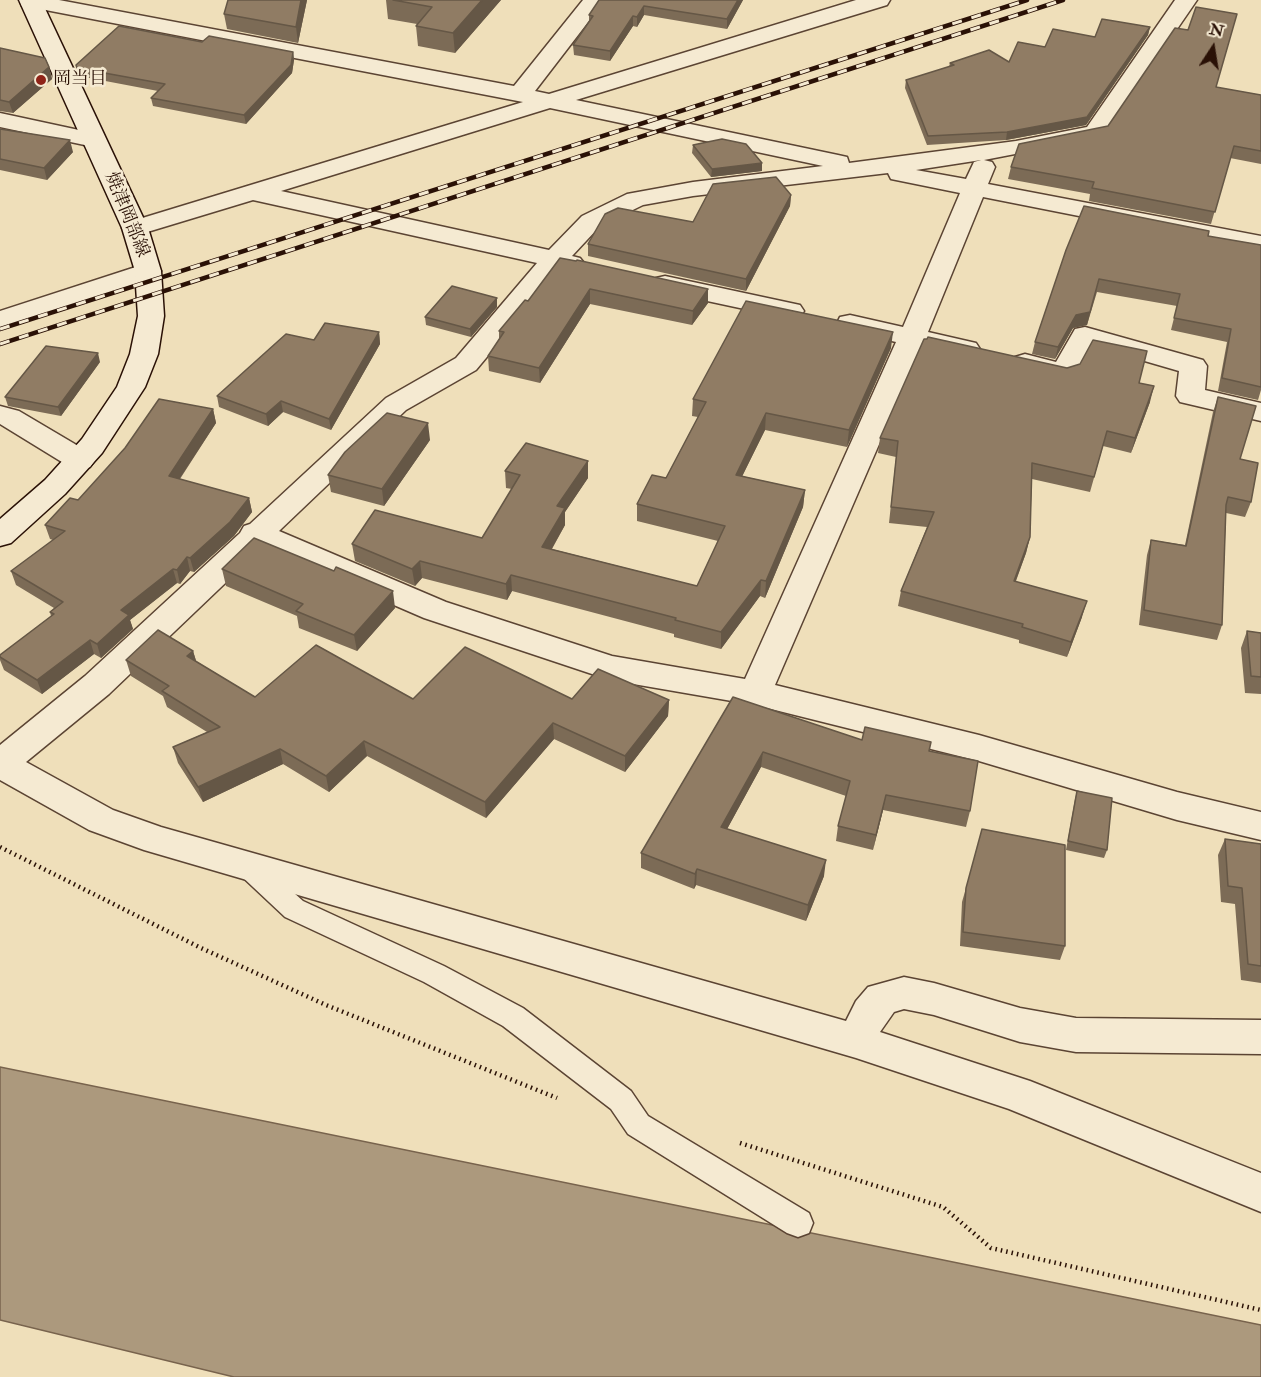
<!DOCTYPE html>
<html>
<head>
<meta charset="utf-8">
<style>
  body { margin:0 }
  #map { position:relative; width:1261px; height:1377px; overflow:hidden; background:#efdfba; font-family:"IM FELL Double Pica",serif }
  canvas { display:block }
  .north { position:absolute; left:1183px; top:18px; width:60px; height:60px; -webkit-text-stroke:4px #f5ead2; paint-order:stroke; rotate:12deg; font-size:16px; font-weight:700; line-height:24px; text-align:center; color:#2a1106 }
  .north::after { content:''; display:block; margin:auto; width:21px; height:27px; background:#2a1106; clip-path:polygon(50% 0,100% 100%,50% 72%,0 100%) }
</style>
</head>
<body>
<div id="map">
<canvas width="1261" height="1377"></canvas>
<div class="north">N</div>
</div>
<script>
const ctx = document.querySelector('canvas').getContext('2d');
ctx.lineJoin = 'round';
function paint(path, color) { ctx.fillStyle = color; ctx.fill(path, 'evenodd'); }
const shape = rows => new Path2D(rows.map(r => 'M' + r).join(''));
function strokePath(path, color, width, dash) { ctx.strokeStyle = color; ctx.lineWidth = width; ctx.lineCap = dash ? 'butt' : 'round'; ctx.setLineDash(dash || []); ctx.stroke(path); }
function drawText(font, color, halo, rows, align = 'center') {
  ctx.font = font + ' "IM FELL Double Pica","Noto Serif JP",serif'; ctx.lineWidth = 5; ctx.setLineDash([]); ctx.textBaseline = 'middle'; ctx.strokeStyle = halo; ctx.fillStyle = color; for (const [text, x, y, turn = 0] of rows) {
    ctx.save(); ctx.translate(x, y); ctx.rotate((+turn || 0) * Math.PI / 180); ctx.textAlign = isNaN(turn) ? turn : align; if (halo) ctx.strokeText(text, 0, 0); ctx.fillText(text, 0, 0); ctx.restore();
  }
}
const water = shape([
  [0,1067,1261,1325,1261,1377,234,1377,0,1320,0,1067]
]);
const path = shape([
  [0,847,201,948,326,1005,557,1098],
  [740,1143,943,1207,991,1248,1261,1310]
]);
const service = shape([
  [246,854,255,858,303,901,444,966,523,1008,631,1091,648,1116,809,1213,813,1223,809,1233,798,1237,787,1233,628,1134,611,1109,503,1026,424,982,285,917,237,872,233,865,237,858,246,854]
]);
const minor = shape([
  [20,0,59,0,514,86,583,0,605,0,535,91,549,94,856,0,890,0,887,5,576,100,838,155,847,157,849,163,1016,141,1087,127,1175,0,1197,0,1103,137,984,160,992,162,995,167,988,184,1261,236,1261,252,983,197,928,332,976,343,980,349,976,355,966,357,921,347,775,685,979,735,1177,792,1261,812,1261,840,1177,820,979,761,755,705,610,680,424,618,262,548,109,694,26,762,113,810,161,827,846,1021,856,1001,868,987,904,977,934,983,1020,1008,1076,1018,1261,1020,1261,1054,1076,1052,1020,1042,934,1015,904,1009,894,1012,880,1032,1030,1081,1261,1173,1261,1212,1009,1109,856,1058,144,850,89,830,0,780,0,745,85,676,240,533,244,526,250,524,386,398,456,358,537,263,253,200,144,233,135,236,126,233,122,228,126,223,523,102,30,7,22,6,20,0],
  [550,108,823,166,693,182,627,194,582,216,549,250,281,191,550,108],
  [981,160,974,162,966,179,916,170,981,160],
  [888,173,891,179,960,193,903,327,850,315,840,317,837,323,840,329,896,342,745,679,612,656,446,602,279,531,406,410,476,370,561,268,571,271,580,268,584,263,580,258,572,256,600,226,643,205,693,196,888,173],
  [0,113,102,135,106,140,102,145,94,147,0,127,0,113],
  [148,263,157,265,161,271,157,277,0,328,0,311,148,263],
  [665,276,800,305,804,311,800,317,791,319,656,290,652,284,656,278,665,276],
  [1085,327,1203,360,1207,366,1205,390,1261,403,1261,421,1180,402,1176,396,1179,371,1093,346,1074,378,1064,381,1015,369,1011,363,1015,357,1025,354,1056,362,1075,329,1085,327],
  [0,406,19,411,90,453,95,460,90,467,80,470,70,467,0,424,0,406]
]);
const secondary = shape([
  [19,0,41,0,148,228,161,271,164,316,158,354,145,387,102,453,65,494,11,543,0,546,0,519,45,480,82,439,117,387,130,354,138,316,135,271,122,228,19,0]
]);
const rail = shape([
  [0,329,1027,0],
  [0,344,1063,0]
]);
const wall = shape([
  [307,0,298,43,227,29,224,14],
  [386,0,501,0,455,53,418,46,416,26,417,24,388,19],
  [599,0,743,0,727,29,644,15,637,27,633,26,610,61,574,55,573,45,589,22,589,15],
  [1150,27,1148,35,1086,125,1006,140,927,145,905,88,906,80,949,67,950,63,1009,62,1045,47,1095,37],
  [202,42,293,52,294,60,292,73,246,124,153,106,151,98,158,91,79,76,76,65],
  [0,48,49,67,52,79,13,113,0,111],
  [1216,87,1261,95,1261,164,1230,158,1211,224,1089,201,1090,194,1008,179,1011,167,1108,126],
  [0,129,73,152,47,180,0,170],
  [693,145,762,171,711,177,692,153],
  [791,195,790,206,746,291,588,256,588,244,693,222],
  [1208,236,1261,245,1261,390,1258,400,1218,391,1227,342,1171,330,1177,306,1097,292,1087,325,1073,328,1055,359,1032,354,1035,342,1066,250],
  [560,258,708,303,692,325,590,304,540,383,489,371,488,356,499,339,499,331,528,301],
  [497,298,497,307,471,337,426,325,425,317],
  [379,332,380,344,331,430,283,412,268,426,219,407,217,396,314,340],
  [891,348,847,447,765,430,742,476,805,490,803,507,765,598,760,596,721,649,674,637,674,634,512,591,507,600,422,578,415,586,355,561,352,544,482,538,512,489,506,488,505,471,588,461,588,478,565,512,565,525,552,549,697,586,718,541,637,521,637,504,666,478,698,417,692,416,693,399],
  [100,362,61,416,8,406,5,397],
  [1067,368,1139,383,1150,402,1131,453,1103,446,1090,492,1032,479,1030,537,1026,553,1016,581,1082,617,1067,657,1019,643,1019,640,898,606,901,591,927,527,889,523,896,457,878,453,880,438],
  [1218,397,1240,459,1251,502,1245,517,1226,513,1222,625,1217,640,1139,625,1147,555,1151,540,1185,545,1213,412],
  [213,409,216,423,180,479,249,498,252,512,234,536,194,572,190,571,180,584,177,583,130,620,133,629,101,658,94,654,42,694,4,670,0,660,0,655,51,616,50,612,54,608,16,585,11,571,53,540,50,539,45,525,78,500],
  [430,440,384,506,331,492,328,475],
  [222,569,395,608,357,651,299,628,297,616,226,586],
  [1247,631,1261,633,1261,694,1245,693,1241,648],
  [193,651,196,661,255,697,413,699,669,700,668,716,625,772,554,739,486,818,367,756,329,792,283,764,203,802,178,763,173,747,207,732,167,707,163,696,131,676,126,660],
  [733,697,862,740,930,751,970,811,966,827,883,810,873,850,836,841,838,826,846,796,761,767,727,829,824,876,806,921,696,885,694,889,641,868,641,853],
  [1077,791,1107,850,1104,858,1066,850,1075,799],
  [1225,839,1261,844,1261,983,1241,980,1235,904,1221,902,1218,855],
  [966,888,1065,946,1060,960,960,946,962,902]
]);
const shadedWall = shape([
  [301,0,307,0,298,43,296,27],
  [482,0,501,0,455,53,453,33],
  [738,0,743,0,727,29,727,19],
  [644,6,644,15,637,27,637,17],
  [633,16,633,26,610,61,610,51],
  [1150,27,1148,35,1086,125,1006,140,1007,132],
  [293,52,294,60,292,73,246,124,244,115],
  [49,67,52,79,13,113,9,102],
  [70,140,73,152,47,180,44,168],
  [762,163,762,171,711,177,712,169],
  [791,195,790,206,746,291,746,279],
  [1099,279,1087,325,1073,328,1055,359,1058,347,1076,315],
  [590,289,590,304,540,383,539,368],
  [708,289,708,303,692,325,693,311],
  [497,298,497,307,471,337,470,329],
  [379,332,380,344,331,430,329,419],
  [893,332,891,348,847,447,849,430],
  [98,353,100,362,61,416,58,407],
  [1154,386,1150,402,1131,453,1135,438],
  [281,401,283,412,268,426,266,414],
  [213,409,216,423,172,490,169,476],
  [766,413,765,430,735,491,736,475],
  [428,423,430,440,384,506,382,489],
  [588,461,588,478,565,512,565,525,543,564,542,547,557,506],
  [805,490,803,507,765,598,766,581],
  [249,498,252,512,234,536,194,572,190,558],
  [1030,537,1026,553,1010,596,1014,581],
  [187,557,190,571,180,584,177,570],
  [420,561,422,578,415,586,412,569],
  [173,569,177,583,130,620,133,629,101,658,97,644,121,610],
  [511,575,512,591,507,600,506,584],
  [761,580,760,596,721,649,721,632],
  [393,591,395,608,357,651,354,635],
  [1087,601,1082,617,1067,657,1071,642],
  [90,640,94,654,42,694,37,680],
  [193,651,198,667,187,656],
  [669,700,668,716,625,772,625,756],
  [553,723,554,739,486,818,485,802],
  [364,741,367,756,329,792,326,776],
  [280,749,283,764,203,802,198,787],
  [763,752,761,767,720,842,721,827],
  [886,795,883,810,873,850,876,835],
  [826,860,824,876,806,921,808,905],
  [697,869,696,885,694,889,695,874]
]);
const building = shape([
  [228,0,301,0,296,27,224,14,228,0],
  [393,0,482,0,453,33,416,26,432,7,393,0],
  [599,0,738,0,727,19,644,6,637,17,633,16,610,51,573,45,593,16,589,15,599,0],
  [1196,7,1237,14,1216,87,1261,95,1261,151,1234,146,1215,212,1092,188,1094,182,1011,167,1019,144,1108,126,1175,28,1188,30,1196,7],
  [1102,19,1150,27,1087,117,1007,132,928,136,906,80,954,65,950,63,989,50,1009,62,1018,42,1045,47,1053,29,1095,37,1102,19],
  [119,26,202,42,209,36,293,52,291,65,244,115,151,98,165,84,77,68,76,65,119,26],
  [0,48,45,58,49,67,9,102,0,100,0,48],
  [0,129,70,140,44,168,0,159,0,129],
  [722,139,746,144,762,163,712,169,693,145,722,139],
  [776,177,791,195,746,279,588,244,605,214,618,208,693,222,713,184,776,177],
  [1084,206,1209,231,1208,236,1261,245,1261,387,1222,378,1231,329,1174,318,1180,294,1099,279,1090,312,1076,315,1058,347,1035,342,1066,250,1084,206],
  [560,258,576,261,577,260,708,289,693,311,590,289,539,368,488,356,504,332,499,331,525,300,528,301,560,258],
  [452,286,497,298,470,329,425,317,452,286],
  [746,301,893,332,849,430,766,413,736,475,805,490,766,581,761,580,721,632,675,620,676,618,511,575,506,584,420,561,412,569,352,544,375,510,482,538,520,475,505,471,526,443,588,461,557,506,565,508,542,547,697,586,725,526,637,504,652,475,666,478,706,402,693,399,746,301],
  [325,323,379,332,329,419,281,401,266,414,217,396,286,334,314,340,325,323],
  [928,337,1067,368,1080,364,1093,340,1147,351,1139,383,1154,386,1135,438,1107,431,1094,477,1032,463,1030,537,1014,581,1087,601,1071,642,1022,627,1023,624,901,591,934,512,891,507,898,441,880,438,924,339,927,339,928,337],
  [46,346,98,353,58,407,5,397,46,346],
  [1218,397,1256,406,1240,459,1258,463,1251,502,1228,497,1226,505,1222,625,1144,610,1151,540,1186,546,1218,397],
  [159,399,213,409,169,476,249,498,230,522,190,558,187,557,177,570,173,569,121,610,129,615,97,644,90,640,37,680,0,657,0,655,54,614,50,612,63,602,11,571,65,531,45,525,70,498,78,500,125,448,159,399],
  [387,413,428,423,382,489,328,475,345,452,387,413],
  [254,538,334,571,336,567,393,591,354,635,296,611,303,604,222,569,254,538],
  [158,630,193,651,187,656,255,697,316,645,413,699,465,647,572,699,598,669,669,700,625,756,553,723,485,802,364,741,326,776,280,749,198,787,173,747,220,727,162,691,169,686,126,660,158,630],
  [1247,631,1261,633,1261,677,1251,676,1247,631],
  [733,697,862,740,865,727,931,742,929,751,978,761,970,811,886,795,876,835,838,826,850,781,763,752,721,827,826,860,808,905,697,869,695,874,641,853,733,697],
  [1077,791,1112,798,1107,850,1068,841,1077,791],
  [982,829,1065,845,1065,946,963,932,966,888,982,829],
  [1225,839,1261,844,1261,966,1248,964,1242,888,1228,886,1225,839]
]);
const markers = [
  [41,80,6,"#8f2418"]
];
const farPoinames = [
  ["岡当目",53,80]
];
const farStreetnames = [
  ["焼津岡部線",126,215,68]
];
paint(water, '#ac997d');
strokePath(water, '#78634d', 1.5);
strokePath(service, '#5b4433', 3);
strokePath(minor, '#5b4433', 3);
strokePath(secondary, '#2a1106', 3);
strokePath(path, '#2a1106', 4.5, [1.5, 4]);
paint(service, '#f5ead2');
paint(minor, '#f5ead2');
paint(secondary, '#f5ead2');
strokePath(rail, '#2a1106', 4.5);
strokePath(rail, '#f5ead2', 3, [10]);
paint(wall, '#7c6b56');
paint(shadedWall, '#655746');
paint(building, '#907c64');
strokePath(building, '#655746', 1.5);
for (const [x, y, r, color] of markers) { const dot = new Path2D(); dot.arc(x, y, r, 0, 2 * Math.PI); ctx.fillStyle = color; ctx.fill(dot); strokePath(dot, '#f5ead2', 2); }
drawText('18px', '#2a1106', '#f5ead2', farPoinames, 'left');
drawText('18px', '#2a1106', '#f5ead2', farStreetnames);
</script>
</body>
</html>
